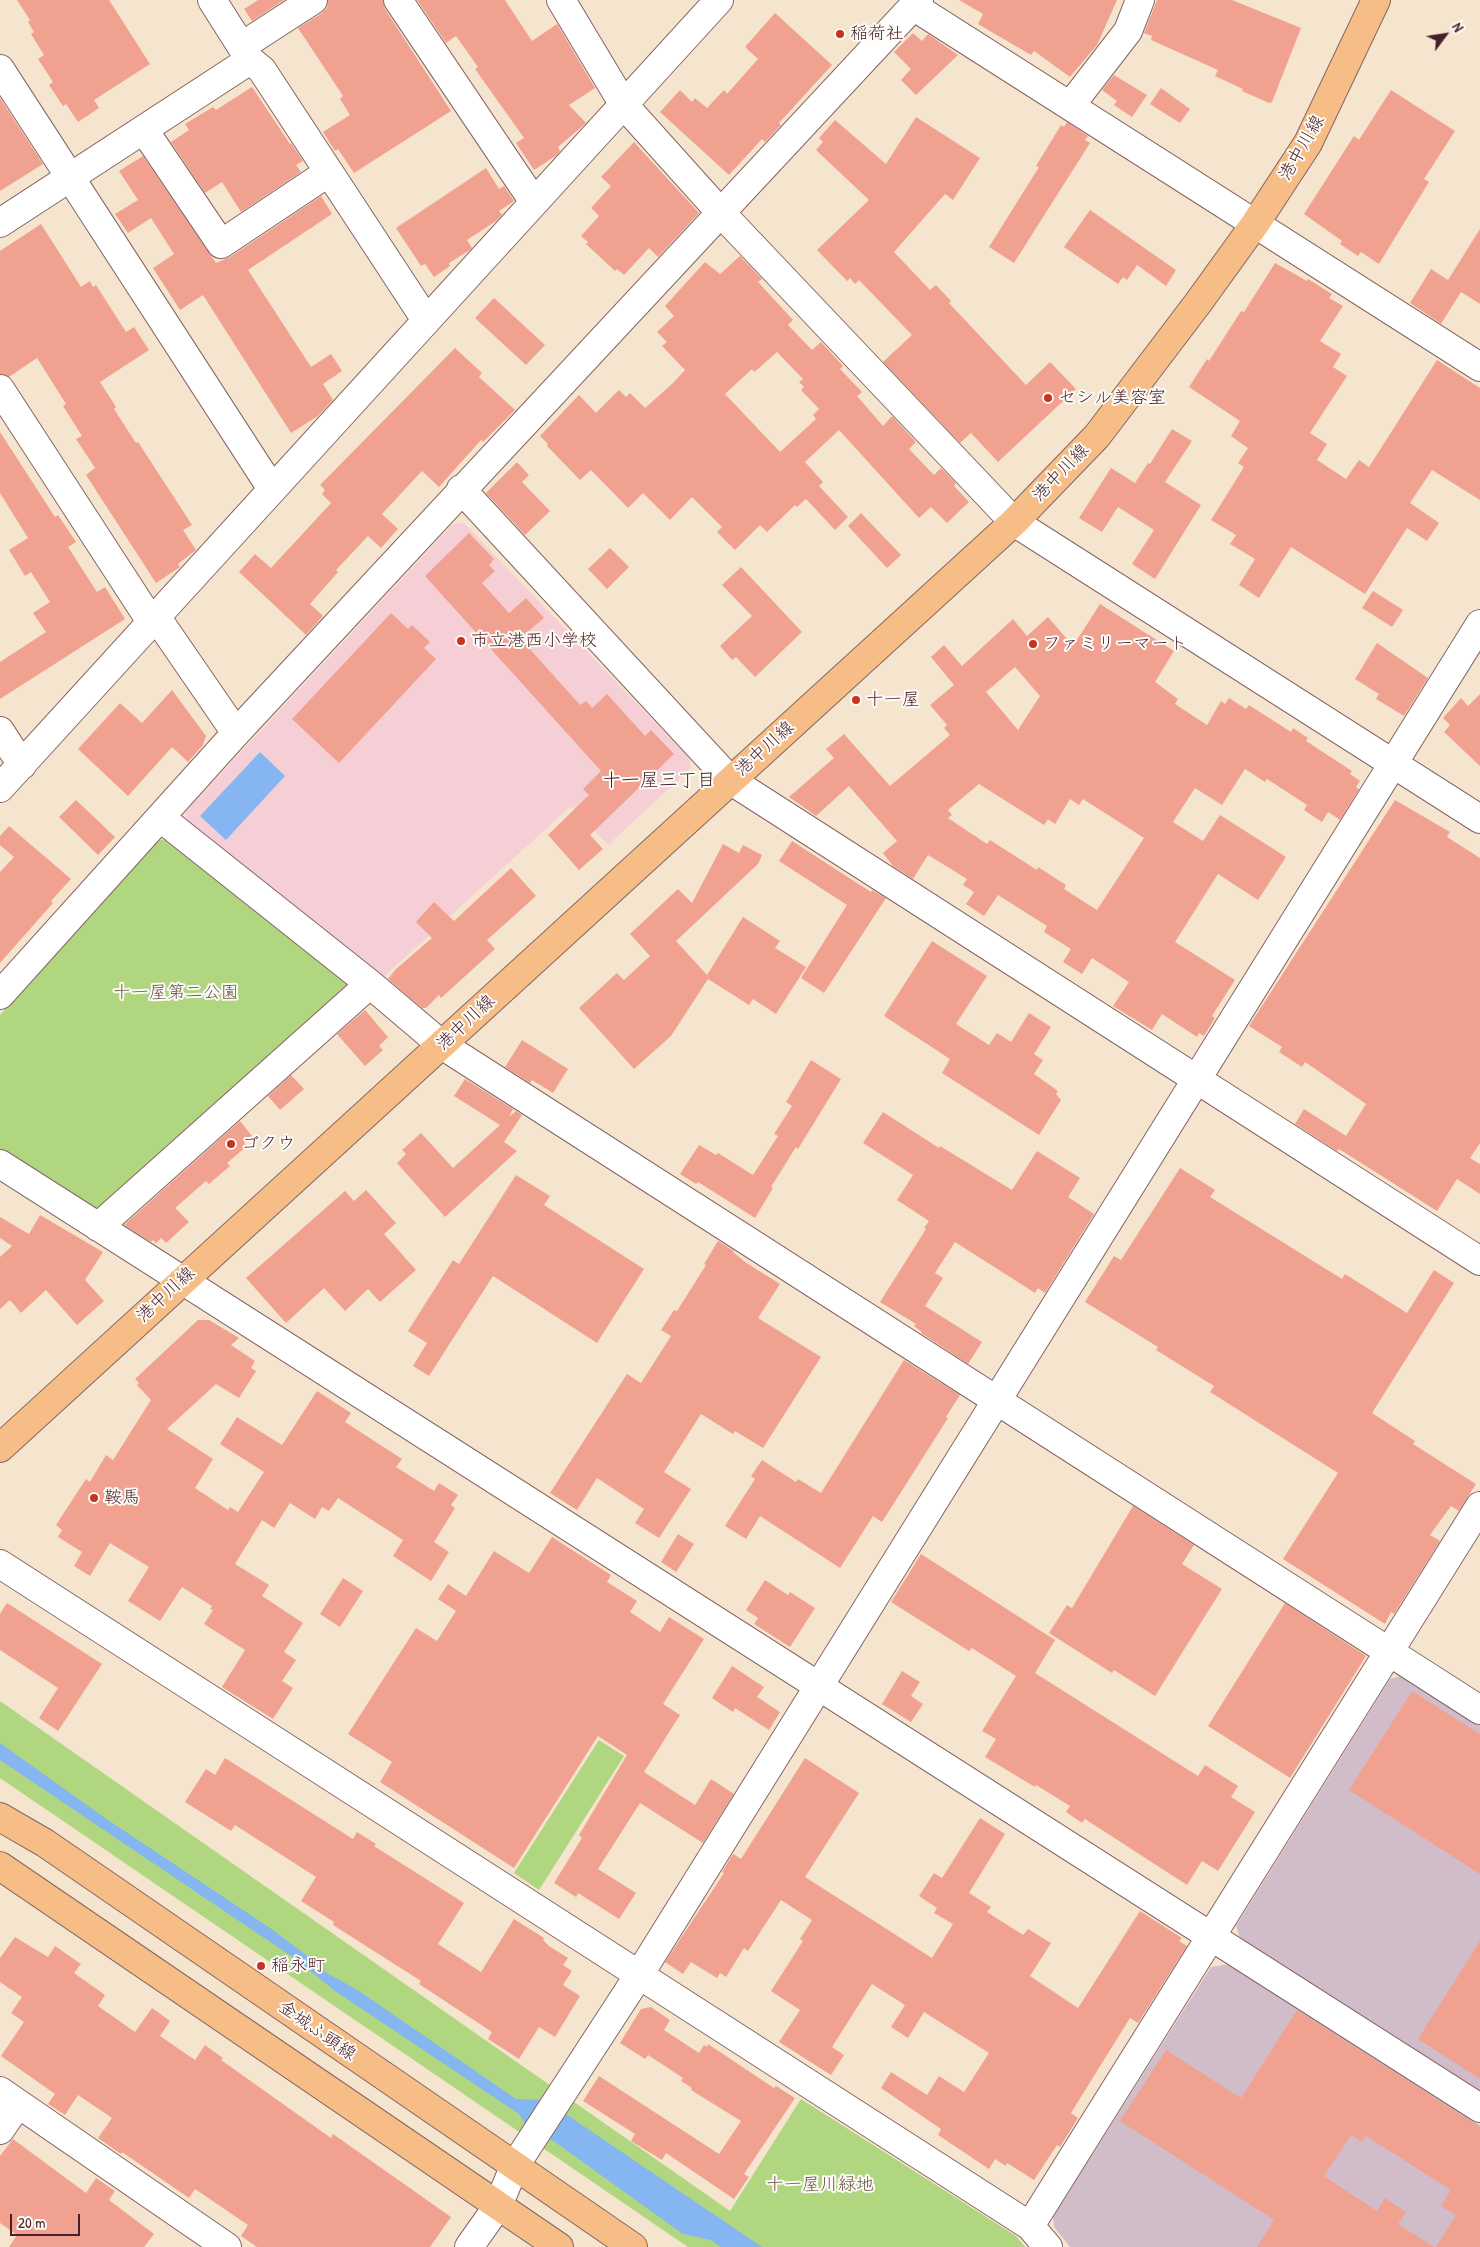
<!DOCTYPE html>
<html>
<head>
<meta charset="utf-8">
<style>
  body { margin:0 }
  #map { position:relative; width:1480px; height:2247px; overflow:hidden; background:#f6e5ce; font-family:"Patrick Hand",sans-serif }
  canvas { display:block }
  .north { position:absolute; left:1420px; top:10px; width:50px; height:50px; -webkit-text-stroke:4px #fdfcf7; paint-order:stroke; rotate:59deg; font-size:14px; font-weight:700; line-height:20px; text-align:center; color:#4a1f2b }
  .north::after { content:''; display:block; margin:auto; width:18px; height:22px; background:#4a1f2b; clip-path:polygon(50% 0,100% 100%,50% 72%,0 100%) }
  .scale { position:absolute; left:10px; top:2214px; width:70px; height:22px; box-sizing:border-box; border:2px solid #4a1f2b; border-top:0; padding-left:6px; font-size:15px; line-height:18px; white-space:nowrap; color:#4a1f2b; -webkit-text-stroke:4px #fdfcf7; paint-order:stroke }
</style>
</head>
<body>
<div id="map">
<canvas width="1480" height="2247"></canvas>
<div class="north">N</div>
<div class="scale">20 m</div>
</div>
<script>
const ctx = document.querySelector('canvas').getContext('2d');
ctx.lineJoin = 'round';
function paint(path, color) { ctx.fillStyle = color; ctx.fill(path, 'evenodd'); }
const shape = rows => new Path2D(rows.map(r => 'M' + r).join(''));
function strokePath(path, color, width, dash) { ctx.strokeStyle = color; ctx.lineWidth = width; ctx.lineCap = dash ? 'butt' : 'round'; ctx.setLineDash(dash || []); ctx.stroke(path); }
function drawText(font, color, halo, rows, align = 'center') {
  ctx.font = font + ' "Patrick Hand","Klee One",sans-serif'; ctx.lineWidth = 4; ctx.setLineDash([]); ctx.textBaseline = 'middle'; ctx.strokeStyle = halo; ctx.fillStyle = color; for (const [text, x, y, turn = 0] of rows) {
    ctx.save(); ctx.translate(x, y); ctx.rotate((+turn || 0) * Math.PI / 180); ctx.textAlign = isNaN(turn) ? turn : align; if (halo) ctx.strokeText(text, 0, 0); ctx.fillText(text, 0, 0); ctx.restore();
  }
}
const built = shape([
  [464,523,689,758,691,768,608,845,571,806,381,979,188,825,185,812,453,524]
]);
const industrial = shape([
  [1404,1675,1480,1723,1480,2092,1240,1938,1236,1926,1390,1679],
  [1230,1964,1480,2125,1480,2247,1070,2247,1054,2227,1053,2217,1211,1967]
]);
const green = shape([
  [168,839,348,982,348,995,109,1207,91,1208,0,1149,0,1015,158,840],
  [0,1701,730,2211,801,2099,1016,2236,1025,2247,688,2247,0,1778],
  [599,1740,624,1756,539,1890,514,1873]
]);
const water = shape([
  [260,752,285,776,226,840,200,816],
  [0,1743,105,1818,270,1928,301,1951,327,1973,359,1991,516,2099,545,2100,762,2247,721,2247,711,2240,683,2234,555,2142,528,2128,519,2114,335,1991,294,1958,0,1760]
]);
const building = shape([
  [17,0,109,0,150,64,94,100,99,108,78,122,66,104,63,106,49,85,53,82,38,59,44,55,31,34,34,32,28,22,30,20],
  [258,0,284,0,252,21,244,9],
  [328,0,383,0,385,9,451,111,354,173,338,149,335,151,323,132,350,115,340,99,343,96,298,28,322,13,327,8],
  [417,0,505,0,532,41,557,24,595,88,569,105,586,123,558,147,560,151,557,155,534,170,516,143,524,138,475,69,478,67,456,36,446,43],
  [959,0,1117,0,1097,45,1070,77,1034,51,1031,55,978,24,983,14],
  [1157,0,1232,0,1301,28,1272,102,1269,103,1242,91,1243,89,1215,76,1218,70,1151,40,1152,36,1144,33],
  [775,13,832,65,779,123,781,125,765,142,762,139,729,175,660,112,680,90,692,102,695,98,707,108,724,90,727,94,758,59,745,47],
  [913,33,922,41,928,34,958,55,916,95,901,80,911,69,894,52],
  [1114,75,1147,95,1132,117,1114,105,1117,101,1102,90],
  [252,87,290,144,291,143,303,161,296,165,301,172,241,212,222,182,205,193,171,142,189,130,185,124,213,107,216,110],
  [1161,88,1190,109,1180,123,1150,104],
  [1391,90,1455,131,1424,179,1429,182,1379,264,1361,252,1358,256,1340,244,1342,241,1304,214,1354,136,1359,140],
  [0,98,43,164,0,191],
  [916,117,980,158,953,200,945,194,894,252,930,290,936,285,951,301,949,303,1026,385,1050,362,1076,389,998,462,971,433,960,443,883,362,912,335,859,280,855,284,850,278,847,281,817,250,869,200,816,150,823,142,819,138,835,120,886,164],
  [1067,122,1088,136,1085,140,1090,143,1014,263,989,247,1039,167,1036,166,1061,125,1064,127],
  [634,142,699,213,658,257,649,248,624,275,617,269,615,271,586,244,588,242,581,236,599,216,591,208,611,186,601,177],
  [143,156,216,263,230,257,321,196,332,214,248,270,311,367,331,354,342,371,323,384,333,400,318,416,291,433,203,295,180,310,153,268,174,254,151,218,128,233,115,214,138,200,119,171],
  [486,168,499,189,504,186,514,201,499,211,502,215,496,221,467,240,472,248,470,250,449,263,450,266,434,277,425,264,421,266,396,228],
  [1090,210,1176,270,1166,286,1137,265,1127,280,1123,277,1118,284,1064,247],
  [41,224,81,287,90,281,93,287,96,285,126,332,134,327,149,350,100,382,116,407,114,409,136,443,138,442,192,525,183,530,196,550,178,564,180,567,156,583,86,475,95,468,76,439,82,436,63,406,66,404,37,358,9,377,0,374,0,251],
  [1480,229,1480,304,1461,292,1441,324,1410,303,1431,269,1448,280],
  [740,256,762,279,758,282,793,320,788,325,812,350,821,342,843,366,840,369,862,392,857,396,883,426,892,416,916,442,909,449,934,475,941,468,956,483,954,486,969,502,947,523,931,507,919,518,839,430,805,462,823,482,819,486,848,517,835,530,806,499,797,507,795,505,767,532,760,525,735,550,717,532,722,527,692,497,670,520,643,493,628,508,591,470,580,480,547,446,548,444,540,436,579,395,596,413,619,390,626,397,630,393,645,408,672,384,685,370,662,346,667,342,657,332,674,316,665,306,705,262,720,274],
  [777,352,803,379,799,382,804,387,801,390,819,409,813,415,816,419,780,452,725,394,752,369,754,372,759,368],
  [1275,263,1307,281,1308,279,1332,294,1329,298,1343,306,1320,341,1341,354,1333,367,1347,376,1310,433,1327,444,1317,460,1346,479,1359,460,1369,467,1437,360,1480,388,1480,500,1432,470,1410,503,1439,523,1427,541,1407,528,1365,594,1291,547,1259,598,1239,585,1255,559,1230,544,1236,535,1211,520,1244,467,1238,463,1248,448,1231,436,1240,421,1189,387,1207,359,1209,361,1241,311,1244,312],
  [494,298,545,345,526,365,475,318],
  [455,348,482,373,479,377,515,410,483,442,481,440,439,487,422,471,382,514,398,529,381,548,368,536,336,570,338,572,310,604,323,616,306,635,239,572,255,554,271,568,331,503,322,494,325,490,320,485],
  [1172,429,1192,441,1165,482,1201,505,1155,579,1132,564,1154,530,1118,507,1102,532,1079,518,1111,468,1135,483,1148,463,1150,464],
  [0,432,55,517,58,515,76,542,68,547,97,592,105,587,125,619,0,699,0,662,46,632,33,613,50,602,31,572,25,576,9,550,28,538,0,493],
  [517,462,529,475,522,482,550,511,525,535,486,493],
  [861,513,901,555,887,568,848,526],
  [469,533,494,559,489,565,495,571,482,583,509,613,526,598,544,618,520,638,580,705,586,701,592,708,607,694,645,736,651,730,674,754,590,835,603,849,579,870,548,835,589,795,583,789,601,771,425,576],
  [610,548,629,567,607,589,588,569],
  [741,567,802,632,755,677,736,657,732,660,720,646,752,616,722,585],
  [1373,591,1403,610,1392,627,1362,608],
  [1100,604,1174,651,1155,682,1178,699,1175,704,1207,725,1221,701,1225,704,1229,698,1246,709,1249,705,1291,732,1293,728,1308,738,1306,741,1352,771,1350,774,1360,781,1356,787,1359,789,1340,820,1328,812,1322,822,1304,810,1307,805,1267,779,1265,782,1245,769,1222,805,1195,788,1173,822,1203,841,1220,815,1286,857,1258,900,1218,874,1175,942,1235,980,1212,1016,1215,1018,1204,1036,1199,1033,1197,1037,1162,1014,1152,1030,1113,1006,1129,982,1092,958,1082,974,1063,962,1071,949,1044,932,1047,926,998,895,984,916,966,904,974,892,963,885,967,879,928,855,913,879,893,866,883,853,897,841,849,786,816,816,789,797,834,758,826,749,844,734,890,786,950,735,944,728,947,725,930,705,954,685,931,657,944,645,962,666,1013,619,1027,636,1048,617,1073,646],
  [1015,667,1040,696,1018,730,986,692],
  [979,784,1044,825,1048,819,1055,824,1070,799,1079,805,1083,799,1144,838,1097,910,1064,889,1066,885,1038,867,1037,870,990,840,987,844,948,818,952,815,948,810],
  [391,613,408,629,412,625,430,642,424,648,436,659,339,763,292,719],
  [1377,643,1428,678,1404,716,1376,699,1379,694,1355,679],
  [172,690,206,736,203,745,188,762,172,747,128,796,78,749,120,703,142,723],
  [1480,694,1480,766,1444,732,1450,725,1443,718,1461,698,1468,706],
  [76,800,115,837,98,855,59,817],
  [1395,800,1450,832,1447,837,1480,858,1480,1143,1470,1158,1480,1164,1480,1194,1457,1179,1437,1211,1339,1149,1337,1151,1295,1124,1304,1109,1346,1136,1366,1104,1305,1062,1302,1067,1279,1052,1282,1047,1249,1026],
  [9,826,71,879,51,901,53,903,0,963,0,872,14,857,0,845,0,836],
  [792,841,871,892,872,890,886,898,824,993,801,978,847,905,779,861],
  [723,844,739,853,743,845,762,855,758,864,676,941,707,975,743,917,780,941,775,948,806,967,776,1014,753,999,749,1005,708,979,671,1036,634,1069,579,1008,617,973,624,980,650,956,630,934,678,889,692,903],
  [511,868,536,896,487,940,495,949,441,998,439,995,426,1008,422,1008,388,979,395,970,432,938,416,922,434,902,454,921],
  [932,941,987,976,956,1024,989,1045,997,1033,1011,1042,1029,1013,1051,1027,1034,1054,1043,1060,1034,1074,1058,1091,1056,1094,1061,1100,1039,1135,942,1073,950,1059,884,1016],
  [365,1010,388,1037,379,1046,383,1050,365,1066,337,1034],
  [522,1040,568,1069,553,1093,532,1080,530,1083,505,1067],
  [811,1060,841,1079,798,1149,796,1147,771,1187,773,1188,755,1218,698,1182,696,1184,680,1174,699,1145,716,1155,718,1153,753,1175,778,1136,774,1134,792,1106,786,1102],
  [291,1075,304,1089,280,1110,268,1096],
  [465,1079,513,1109,509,1117,516,1111,522,1115,504,1142,517,1151,445,1217,397,1163,406,1154,402,1150,421,1133,453,1168,500,1125,454,1096],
  [883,1112,939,1148,940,1146,1012,1190,1037,1151,1080,1178,1068,1197,1094,1214,1045,1293,1038,1288,1035,1293,955,1242,935,1273,943,1278,925,1306,982,1342,968,1364,921,1333,922,1332,914,1326,916,1324,880,1302,926,1229,924,1228,929,1221,897,1200,913,1175,863,1143],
  [240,1121,252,1136,244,1143,247,1146,227,1163,230,1166,209,1184,206,1181,175,1208,189,1222,166,1243,161,1238,156,1243,153,1240,151,1242,124,1225],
  [1180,1168,1215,1190,1210,1197,1342,1279,1345,1274,1407,1313,1434,1270,1454,1283,1372,1413,1415,1441,1413,1444,1476,1484,1459,1511,1451,1506,1430,1535,1440,1541,1394,1614,1391,1612,1385,1624,1283,1559,1338,1473,1210,1392,1214,1386,1156,1350,1158,1347,1085,1302,1114,1256,1121,1260],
  [516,1175,550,1196,544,1205,644,1269,597,1343,493,1276,429,1376,413,1366,427,1343,408,1331,453,1260,459,1264],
  [366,1190,396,1223,384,1234,416,1270,380,1302,368,1289,345,1311,324,1288,286,1323,246,1278,345,1191,354,1201],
  [40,1215,103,1252,85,1280,104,1301,77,1325,46,1290,21,1313,10,1300,0,1309,0,1257,12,1246,0,1238,0,1217,29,1234],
  [718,1241,734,1251,733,1252,745,1262,780,1284,758,1318,821,1357,763,1448,735,1431,733,1434,701,1414,664,1472,691,1489,659,1538,635,1523,644,1509,597,1478,577,1510,550,1493,627,1374,641,1383,671,1336,661,1330,674,1310,677,1311,706,1265,704,1264],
  [198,1320,209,1320,239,1338,231,1345,255,1361,251,1368,256,1371,239,1398,216,1384,167,1429,213,1459,195,1488,228,1510,230,1507,238,1512,264,1472,220,1444,237,1417,282,1445,317,1391,351,1413,345,1422,402,1459,396,1467,434,1491,439,1483,458,1495,451,1505,455,1508,434,1542,449,1552,431,1581,393,1556,403,1540,338,1498,329,1511,322,1507,315,1519,290,1503,274,1528,262,1520,235,1564,269,1585,262,1596,303,1623,284,1652,296,1660,282,1681,293,1688,273,1719,222,1687,245,1650,204,1624,213,1610,210,1609,212,1606,182,1587,160,1621,128,1601,149,1567,110,1543,90,1576,74,1566,82,1552,58,1537,62,1530,56,1525,86,1479,90,1482,106,1455,113,1460,151,1400,137,1385,139,1383,135,1379],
  [904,1360,960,1395,946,1417,948,1418,882,1522,873,1516,840,1568,760,1516,746,1539,725,1526,755,1479,751,1476,762,1460,796,1482,798,1479,821,1493],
  [1133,1506,1194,1545,1182,1564,1222,1589,1155,1696,1114,1670,1112,1673,1049,1633,1067,1605,1072,1608],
  [678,1534,694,1544,676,1572,661,1562],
  [552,1537,611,1575,607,1582,637,1601,630,1612,660,1632,669,1617,704,1639,663,1704,680,1715,644,1772,695,1805,711,1779,734,1794,703,1843,640,1803,598,1869,636,1893,619,1919,578,1893,576,1897,554,1883,582,1838,579,1835,627,1755,598,1736,514,1868,380,1782,392,1762,348,1734,416,1628,437,1641,456,1611,438,1599,448,1584,466,1596,494,1551,529,1573],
  [921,1554,1055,1640,1035,1673,1198,1776,1205,1765,1238,1786,1231,1797,1255,1812,1218,1871,1202,1861,1187,1885,1085,1819,1082,1823,1066,1812,1070,1806,1036,1785,1035,1787,985,1757,996,1739,982,1731,1016,1676,972,1648,969,1651,891,1602],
  [343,1578,363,1591,340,1627,320,1614],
  [765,1580,788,1595,790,1592,815,1608,790,1647,754,1624,758,1618,746,1610],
  [7,1603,102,1664,58,1731,39,1718,58,1688,0,1650,0,1614],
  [1285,1603,1366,1656,1290,1778,1208,1726],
  [732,1666,764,1687,757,1697,780,1712,769,1730,735,1708,733,1712,712,1698],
  [902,1671,920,1682,911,1696,923,1704,911,1722,882,1704],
  [1412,1691,1480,1734,1480,1874,1349,1790],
  [225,1758,353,1839,357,1832,376,1844,374,1846,464,1903,438,1944,481,1972,514,1919,544,1938,543,1940,549,1946,568,1958,563,1965,572,1971,563,1985,580,1996,555,2037,539,2027,519,2059,488,2039,492,2032,419,1984,421,1981,333,1925,334,1922,301,1901,316,1877,235,1825,231,1831,185,1802,206,1769,215,1775],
  [805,1758,859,1793,805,1877,932,1958,953,1924,934,1913,937,1908,919,1896,934,1873,942,1878,980,1818,1005,1834,969,1893,991,1907,987,1912,1023,1935,1028,1929,1051,1943,1030,1976,1078,2008,1140,1911,1182,1938,1179,1941,1187,1946,1138,2023,1130,2018,1071,2113,1078,2118,1060,2147,1057,2145,1034,2180,1007,2163,1006,2166,995,2159,989,2169,938,2135,941,2129,881,2088,891,2072,927,2095,939,2076,964,2092,989,2053,924,2012,908,2038,891,2027,905,2005,872,1984,832,2047,844,2055,831,2075,779,2042,800,2010,771,1991,803,1941,800,1939,812,1920,781,1900,748,1951,744,1948,726,1977,720,1973,717,1978,691,1962,683,1974,665,1962,724,1873,722,1872,733,1854,741,1859],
  [15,1937,48,1957,55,1946,81,1964,74,1973,105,1995,98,2006,135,2032,152,2008,170,2021,160,2036,195,2060,205,2045,223,2058,221,2060,331,2138,333,2134,451,2217,430,2247,257,2247,241,2236,248,2225,195,2189,189,2198,122,2152,121,2154,98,2138,112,2118,78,2095,65,2115,48,2104,55,2094,1,2056,24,2022,11,2013,22,1997,0,1982,0,1958],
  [1480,1941,1480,2079,1418,2039],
  [651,2007,670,2020,664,2030,699,2053,704,2045,707,2047,708,2044,774,2088,776,2086,795,2098,744,2174,749,2177,734,2199,666,2153,662,2160,631,2141,635,2134,583,2101,599,2076,719,2154,741,2121,691,2090,692,2088,681,2081,683,2078,648,2055,645,2059,620,2043,641,2009],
  [1297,2010,1480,2127,1480,2247,1436,2247,1456,2215,1441,2206,1451,2190,1366,2136,1362,2142,1351,2135,1324,2176,1377,2211,1385,2198,1406,2212,1398,2224,1434,2247,1257,2247,1274,2220,1120,2121,1166,2050,1241,2098],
  [13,2139,86,2193,96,2178,115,2191,109,2200,154,2234,144,2247,9,2247,17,2235,0,2223,0,2156]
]);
const minor = shape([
  [212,0,250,60,262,70,426,320],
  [398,0,534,202],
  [561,0,624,105,721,213,1014,522,1480,819],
  [913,6,1480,367],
  [242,46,313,0],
  [0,69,272,489],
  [1070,106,1128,31,1140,0],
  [144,130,221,244,329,172],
  [0,223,250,60],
  [0,389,152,623],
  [461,489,730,780,1480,1261],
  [157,618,236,733],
  [0,731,22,765],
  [0,788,719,0],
  [161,818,370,984,442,1045,1480,1710],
  [0,995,236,733,919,0],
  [0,1164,1480,2108],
  [98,1227,370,984],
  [0,1564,1030,2226,1048,2247],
  [0,2091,227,2247],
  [0,2130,18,2104],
  [1030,2226,1480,1506],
  [469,2247,498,2206,514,2167,639,1975,1480,624]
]);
const major = shape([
  [0,1448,1014,522,1097,436,1198,303,1255,224,1308,143,1376,0],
  [0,1817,45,1843,633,2247],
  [0,1866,559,2247]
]);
const markers = [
  [840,34,5,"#c8321e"],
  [1048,398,5,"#c8321e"],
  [461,641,5,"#c8321e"],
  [1033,644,5,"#c8321e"],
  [856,700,5,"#c8321e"],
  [231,1144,5,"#c8321e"],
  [94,1498,5,"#c8321e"],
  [261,1966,5,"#c8321e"]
];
const poiNames = [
  ["稲荷社",850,34],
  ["セシル美容室",1058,398],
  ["市立港西小学校",471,641],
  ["ファミリーマート",1043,644],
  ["十一屋",866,700],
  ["ゴクウ",241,1144],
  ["鞍馬",104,1498],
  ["稲永町",271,1966]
];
const streetNames = [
  ["港中川線",1302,148,-60],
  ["港中川線",1061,473,-46],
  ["港中川線",765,749,-42],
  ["港中川線",466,1023,-43],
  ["港中川線",166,1295,-43],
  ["金城ふ頭線",317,2031,35]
];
const parkNames = [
  ["十一屋第二公園",176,993],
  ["十一屋川緑地",820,2185]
];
const neighbourhoodNames = [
  ["十一屋三丁目",659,781]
];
paint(built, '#f6cfd6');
paint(industrial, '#d1bdc9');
paint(green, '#b0d680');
paint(water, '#85b6f1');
paint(building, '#f1a190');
strokePath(minor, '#866464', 30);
strokePath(major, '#866464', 30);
strokePath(minor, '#fff', 28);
strokePath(major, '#f6be86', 28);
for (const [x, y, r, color] of markers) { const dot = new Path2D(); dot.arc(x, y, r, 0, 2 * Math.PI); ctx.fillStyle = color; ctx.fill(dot); strokePath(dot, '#fdfcf7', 2); }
drawText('18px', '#4a1f2b', '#fdfcf7', poiNames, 'left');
drawText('18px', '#4a1f2b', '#fdfcf7', streetNames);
drawText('18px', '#695644', '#fdfcf7', parkNames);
drawText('19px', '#4a1f2b', '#fdfcf7', neighbourhoodNames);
</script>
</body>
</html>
